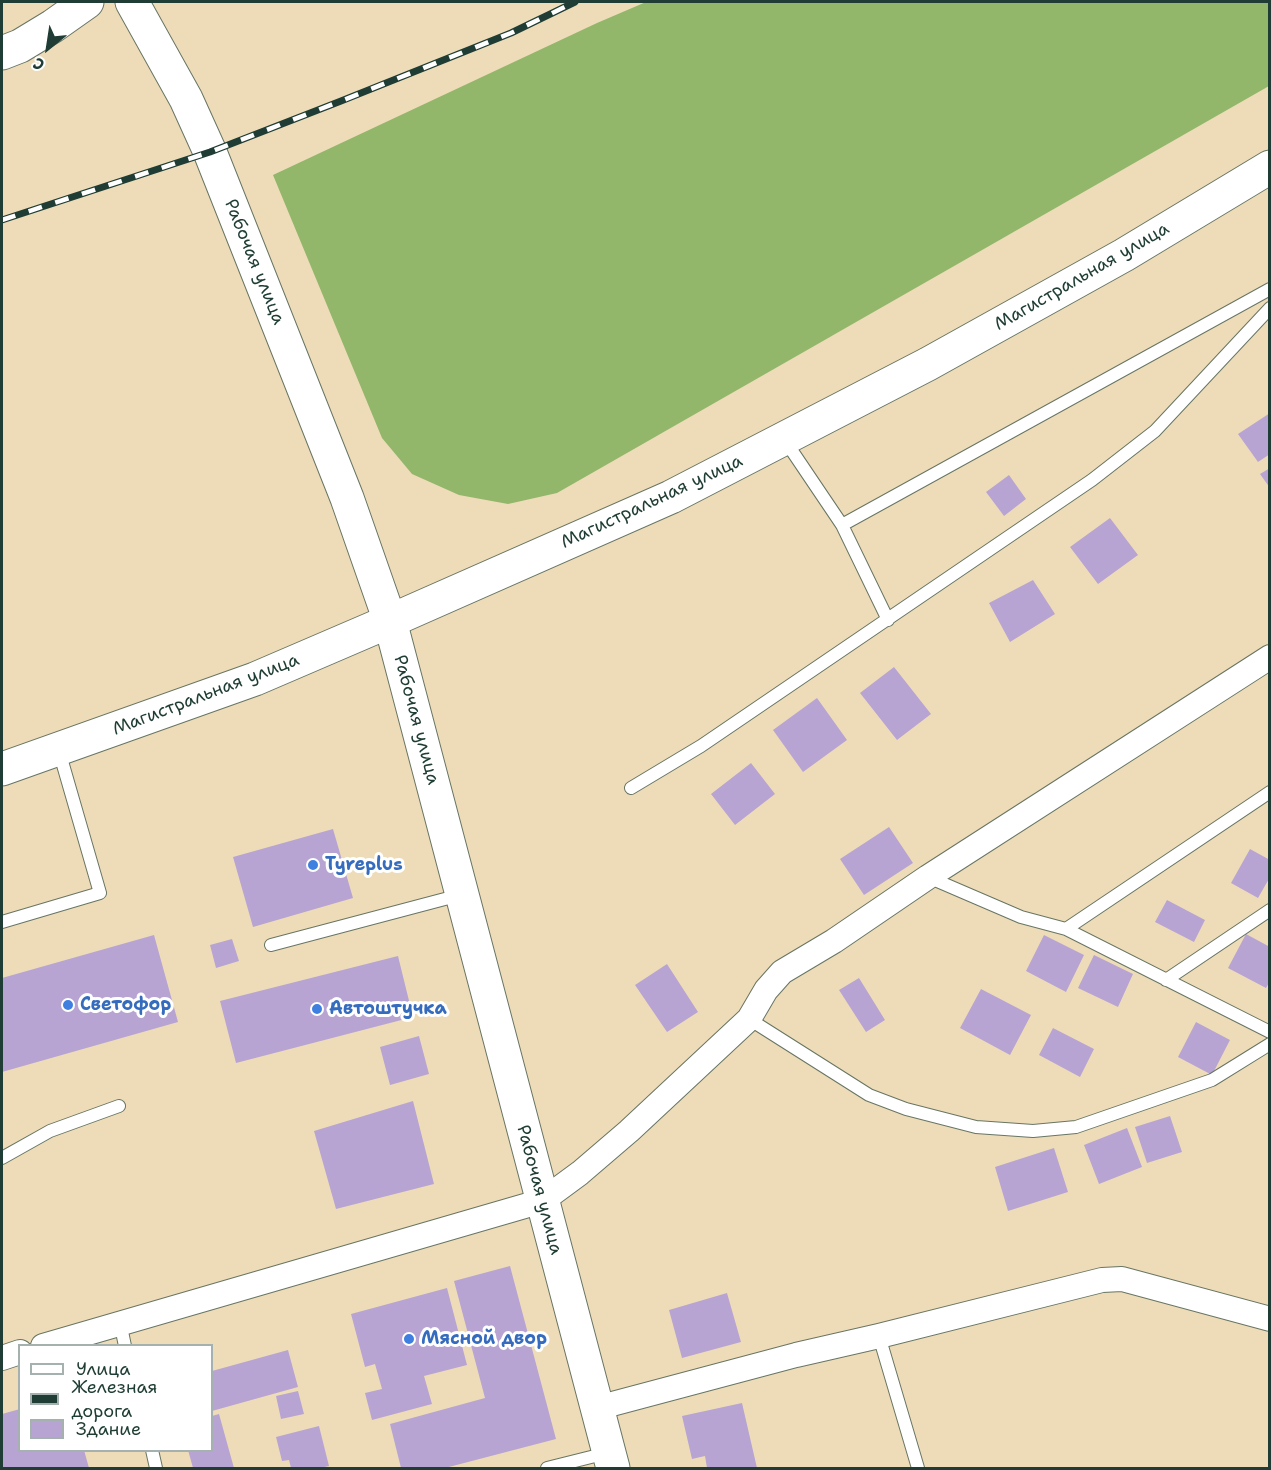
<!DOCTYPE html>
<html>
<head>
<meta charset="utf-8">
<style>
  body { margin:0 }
  #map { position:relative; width:1271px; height:1470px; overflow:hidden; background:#eedcb9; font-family:"Shantell Sans",sans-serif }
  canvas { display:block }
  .frame { position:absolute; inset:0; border:3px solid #1f3d34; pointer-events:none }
  .legend { position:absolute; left:18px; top:1344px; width:195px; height:108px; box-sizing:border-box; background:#fff; border:2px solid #a5b1ae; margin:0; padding:8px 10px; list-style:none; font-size:18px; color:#1f3d34 }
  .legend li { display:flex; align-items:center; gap:12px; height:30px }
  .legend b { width:30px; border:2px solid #a5b1ae }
  .north { position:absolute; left:18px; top:18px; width:60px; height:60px; -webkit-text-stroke:4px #fff; paint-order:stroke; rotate:210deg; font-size:16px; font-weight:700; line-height:24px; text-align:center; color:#1f3d34 }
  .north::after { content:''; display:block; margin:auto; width:21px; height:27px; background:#1f3d34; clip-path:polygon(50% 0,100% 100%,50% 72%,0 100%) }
</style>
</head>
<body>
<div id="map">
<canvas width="1271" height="1470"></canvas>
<div class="frame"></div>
<ul class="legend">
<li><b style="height:8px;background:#fff"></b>Улица</li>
<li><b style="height:8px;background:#1f3d34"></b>Железная дорога</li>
<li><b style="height:16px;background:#b7a4d3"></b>Здание</li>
</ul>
<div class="north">С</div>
</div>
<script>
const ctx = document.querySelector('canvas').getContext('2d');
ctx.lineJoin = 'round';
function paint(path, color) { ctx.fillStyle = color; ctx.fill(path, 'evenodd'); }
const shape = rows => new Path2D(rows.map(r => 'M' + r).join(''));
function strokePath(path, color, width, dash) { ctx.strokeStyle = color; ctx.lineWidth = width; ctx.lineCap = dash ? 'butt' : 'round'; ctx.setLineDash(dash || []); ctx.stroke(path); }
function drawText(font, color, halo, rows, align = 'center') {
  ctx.font = font + ' "Shantell Sans",sans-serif'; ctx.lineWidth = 6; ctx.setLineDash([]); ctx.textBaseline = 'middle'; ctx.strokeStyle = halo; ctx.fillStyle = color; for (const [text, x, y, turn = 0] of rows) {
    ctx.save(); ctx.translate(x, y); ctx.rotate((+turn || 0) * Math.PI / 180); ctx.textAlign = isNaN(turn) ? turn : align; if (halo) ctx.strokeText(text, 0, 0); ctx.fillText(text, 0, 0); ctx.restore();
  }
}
const forest = shape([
  [646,2,1269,2,1269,86,557,493,508,504,459,495,412,474,382,438,273,175,597,23]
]);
const building = shape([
  [1270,413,1270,454,1258,462,1238,434],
  [1270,468,1270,488,1260,474],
  [1009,475,1026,499,1004,516,986,492],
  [1110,518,1138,555,1098,584,1070,547],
  [1033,580,1055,614,1010,642,989,603],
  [894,667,931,714,897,740,860,693],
  [817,698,847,740,803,772,773,730],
  [751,763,775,794,735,825,711,794],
  [889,827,913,863,864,895,840,859],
  [333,829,353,898,253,927,233,857],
  [1250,849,1270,860,1270,877,1258,898,1231,883],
  [1167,900,1205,920,1194,942,1155,922],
  [1246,934,1270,947,1270,981,1266,988,1228,968],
  [154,935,178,1022,2,1072,2,978],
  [1044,935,1084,955,1066,992,1026,971],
  [232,939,239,961,216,968,210,945],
  [1094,955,1133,974,1118,1007,1078,988],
  [398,956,413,1017,236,1063,220,1001],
  [667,964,698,1012,667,1032,635,985],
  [859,978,885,1020,866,1032,839,990],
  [981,989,1031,1015,1010,1055,960,1028],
  [1196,1022,1230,1040,1212,1075,1178,1057],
  [1053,1028,1094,1049,1080,1077,1039,1055],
  [419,1036,429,1074,390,1085,380,1047],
  [413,1101,434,1184,336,1209,314,1131],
  [1170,1116,1182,1152,1147,1163,1135,1127],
  [1127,1128,1142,1167,1099,1184,1084,1145],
  [1054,1148,1068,1192,1008,1211,995,1167],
  [510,1266,556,1439,445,1468,401,1468,390,1424,485,1398,454,1281],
  [447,1288,467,1365,424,1376,432,1404,372,1420,365,1393,382,1389,375,1364,365,1367,351,1314],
  [727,1293,741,1342,682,1358,669,1310],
  [288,1350,298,1387,212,1411,212,1371],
  [298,1391,304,1414,281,1419,276,1396],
  [742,1403,757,1468,707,1468,705,1456,692,1459,682,1416],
  [20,1409,20,1450,84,1450,89,1468,2,1468,2,1414],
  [219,1414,234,1468,193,1468,188,1450,212,1450,212,1416],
  [319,1426,329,1466,320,1468,291,1468,289,1460,282,1461,276,1437]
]);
const lane = shape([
  [784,439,842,525,888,620],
  [842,525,1270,289],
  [631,788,701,746,1092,480,1155,431,1270,308],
  [928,877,1021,917,1066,929,1270,1032],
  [2,922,100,893,59,751],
  [1066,929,1270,792],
  [271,945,460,895],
  [1166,980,1270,910],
  [749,1019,869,1095,906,1109,976,1127,1033,1131,1076,1127,1212,1080,1270,1044],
  [2,1158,50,1131,119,1106],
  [120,1322,125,1346],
  [879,1336,918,1468],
  [152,1450,156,1468],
  [547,1468,607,1453]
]);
const street = shape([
  [43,1346,542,1201,580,1173,629,1131,749,1019,766,990,782,972,834,941,928,877,1270,657],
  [2,1358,20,1352],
  [597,1408,796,1355,879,1336,1102,1280,1122,1279,1270,1319]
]);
const secondary = shape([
  [132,2,186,99,210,152,347,498,390,621,613,1468],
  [2,53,20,46,53,26,87,2]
]);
const primary = shape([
  [2,769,255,679,390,621,671,497,928,364,1124,255,1270,167]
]);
const rail = shape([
  [2,220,210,152,341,101,511,33,575,2]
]);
const markers = [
  [313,865,6,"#3f7fe0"],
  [68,1005,6,"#3f7fe0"],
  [317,1009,6,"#3f7fe0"],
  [409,1339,6,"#3f7fe0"]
];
const streetNames = [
  ["Рабочая улица",254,262,68],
  ["Магистральная улица",1082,277,-30],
  ["Магистральная улица",652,502,-25],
  ["Магистральная улица",206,695,-21],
  ["Рабочая улица",416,720,75],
  ["Рабочая улица",539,1190,75]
];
const shopNames = [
  ["Tyreplus",325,865],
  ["Светофор",80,1005],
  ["Автоштучка",329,1009],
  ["Мясной двор",421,1339]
];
paint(forest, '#92b66a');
paint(building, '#b7a4d3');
strokePath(lane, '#677563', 14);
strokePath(street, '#677563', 26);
strokePath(secondary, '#677563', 35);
strokePath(primary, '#677563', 35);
strokePath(lane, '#fff', 12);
strokePath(street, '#fff', 24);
strokePath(secondary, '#fff', 33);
strokePath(primary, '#fff', 33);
strokePath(rail, '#1f3d34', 7);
strokePath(rail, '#fff', 4.5, [14]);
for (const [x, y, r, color] of markers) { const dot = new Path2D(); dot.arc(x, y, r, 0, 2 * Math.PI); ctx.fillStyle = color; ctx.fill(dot); strokePath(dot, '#fff', 2); }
drawText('18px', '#1f3d34', '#fff', streetNames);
drawText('bold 18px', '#366cbe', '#fff', shopNames, 'left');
</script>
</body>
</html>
